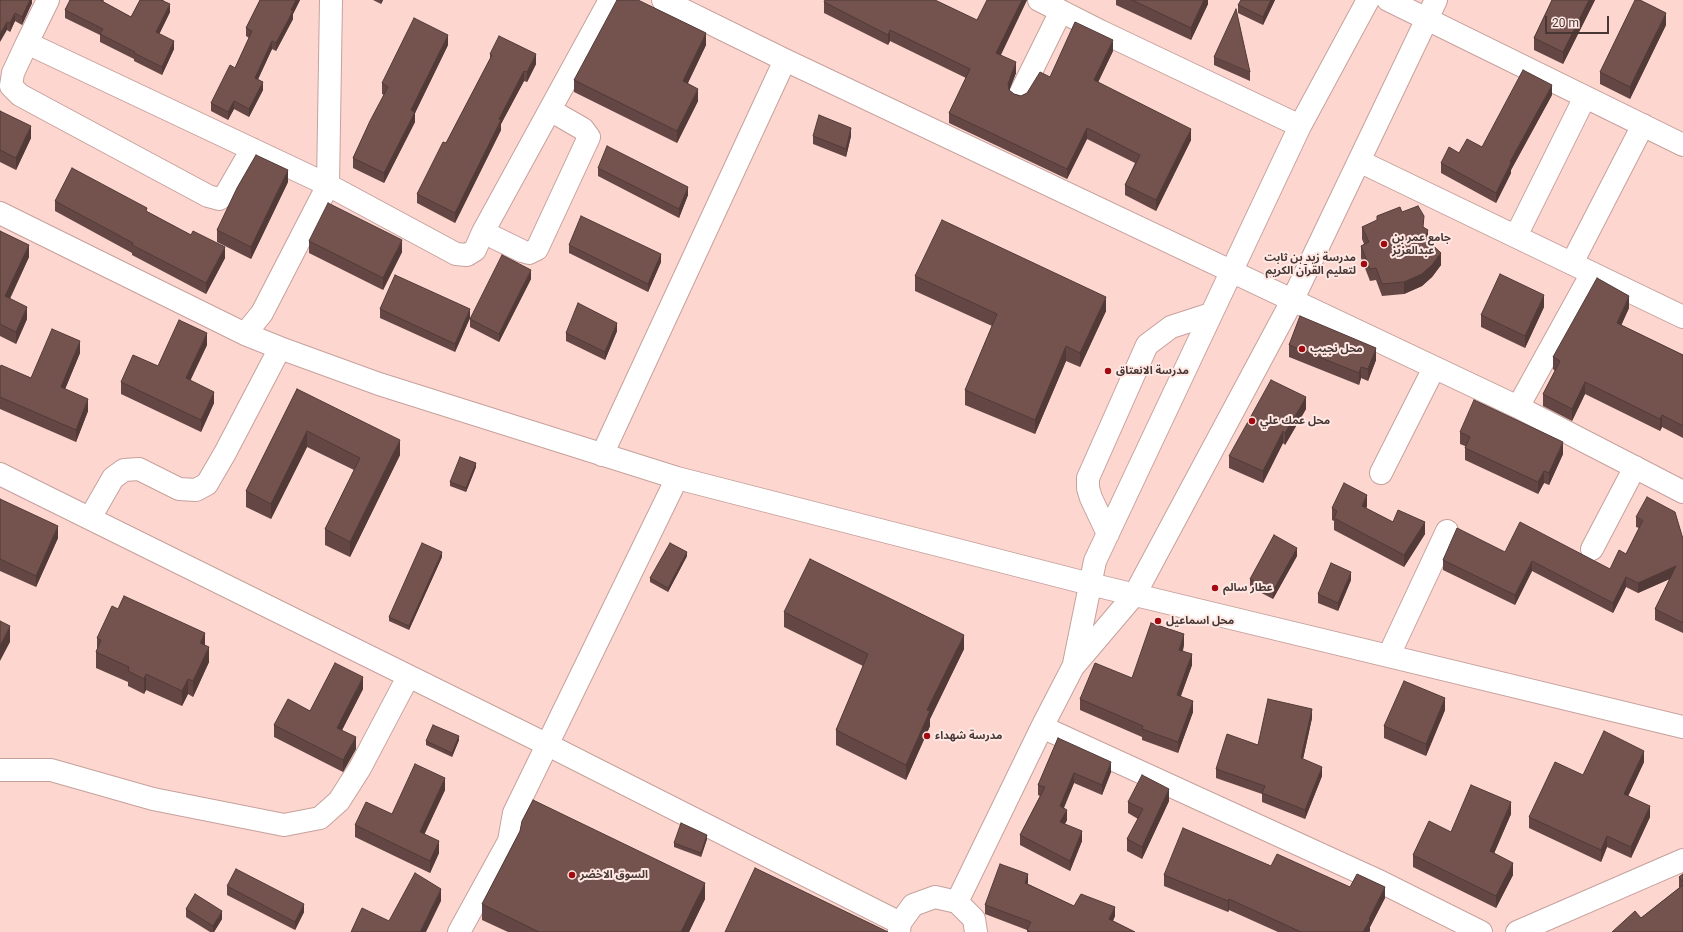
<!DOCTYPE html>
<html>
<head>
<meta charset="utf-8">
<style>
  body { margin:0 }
  #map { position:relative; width:1683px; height:932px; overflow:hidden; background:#fdd6d0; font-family:Roboto,sans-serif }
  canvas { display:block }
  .scale { position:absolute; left:1545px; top:16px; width:64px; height:18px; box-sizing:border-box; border:2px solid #473836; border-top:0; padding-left:5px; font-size:12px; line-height:14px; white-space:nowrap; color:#473836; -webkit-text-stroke:3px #ffe7e3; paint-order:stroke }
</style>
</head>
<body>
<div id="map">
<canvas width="1683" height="932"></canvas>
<div class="scale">20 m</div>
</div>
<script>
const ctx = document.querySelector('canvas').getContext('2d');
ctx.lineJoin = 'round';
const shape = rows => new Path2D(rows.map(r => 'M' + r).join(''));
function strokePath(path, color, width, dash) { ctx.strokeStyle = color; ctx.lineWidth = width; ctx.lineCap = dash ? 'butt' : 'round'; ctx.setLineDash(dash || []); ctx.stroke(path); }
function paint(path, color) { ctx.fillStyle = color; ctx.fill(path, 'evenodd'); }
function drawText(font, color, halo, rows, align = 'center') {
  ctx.font = font + ' Roboto,"Noto Sans Arabic",sans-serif'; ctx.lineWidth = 4; ctx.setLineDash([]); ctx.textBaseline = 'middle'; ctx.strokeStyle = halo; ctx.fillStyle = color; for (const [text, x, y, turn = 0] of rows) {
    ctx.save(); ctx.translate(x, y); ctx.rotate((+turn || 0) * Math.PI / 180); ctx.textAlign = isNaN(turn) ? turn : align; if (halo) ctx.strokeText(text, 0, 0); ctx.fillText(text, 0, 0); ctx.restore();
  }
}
const minor = shape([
  [48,0,27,43,328,185,456,254,467,255,475,250,483,232,610,0],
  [663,0,785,60,1518,407,1683,492],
  [1039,0,1100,31,1300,126],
  [1388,0,1683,145],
  [27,43,13,73,11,86,20,95,208,196,219,199,226,194,252,149],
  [1020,94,1061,11],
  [1359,161,1683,317],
  [0,213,245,334,280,348,379,384,677,478,1090,584,1683,727],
  [483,232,522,251,529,253,537,249,589,137,583,129,550,110],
  [1516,236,1585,97],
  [1572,263,1643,125],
  [245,334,262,313,328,185,331,0],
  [1518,407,1592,273],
  [602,455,785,60],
  [1381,473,1434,368],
  [0,474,548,745,900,923],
  [90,518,113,478,124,470,139,469,179,489,196,490,207,484,225,453,280,348],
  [1108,534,1091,498,1088,488,1088,478,1147,345,1171,327,1211,314],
  [1592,549,1635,467],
  [1389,655,1447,531],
  [1074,664,1095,561,1300,126,1368,0],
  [1042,727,1381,882,1481,932],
  [0,770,51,770,153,799,284,825,320,818,339,801,360,768,408,677],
  [957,902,1042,727,1073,667,1135,594,1292,301,1436,0],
  [459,932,509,841,514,813,677,478],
  [899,932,900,923,913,905,935,897,957,902,974,919,976,932],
  [1517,932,1683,860]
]);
const wall = shape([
  [0,0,32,0,32,3,22,25,15,21,10,32,7,30],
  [70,0,104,0,103,2,131,17,140,0,164,0,163,1,170,12,159,34,174,49,162,75,134,61,134,59,100,42,100,35,65,18,65,10],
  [260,0,300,0,293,14,293,19,276,51,272,49,258,79,263,90,249,117,234,109,228,120,211,111,211,103,235,68,249,38,246,36,246,28],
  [373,0,383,0,381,4],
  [1027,0,1001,55,1016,73,1009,90,1014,94,1021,96,1027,93,1050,77,1113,51,1098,82,1191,140,1156,211,1125,195,1125,185,1135,163,1087,139,1067,179,949,123,949,113,966,78,890,41,888,45,824,13,824,2,977,20],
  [1116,0,1208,0,1208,4,1191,40,1116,5],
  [1275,0,1263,25,1238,13,1238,5],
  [1552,0,1595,0,1563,64,1534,50,1534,38],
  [1666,25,1630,99,1600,84,1600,72],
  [448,45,415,113,415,122,384,183,353,168,353,158,384,95,382,94,382,83],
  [706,45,688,83,698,101,677,143,574,92,574,80],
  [490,54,536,64,527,82,524,81,501,124,501,130,455,223,417,203,417,194,446,143,490,59],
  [1214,57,1250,72,1250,81,1214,65],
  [1552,95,1511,170,1511,173,1496,203,1441,173,1441,163,1459,153,1482,147],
  [0,111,31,138,16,170,0,162],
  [813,136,851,136,846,157,813,144],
  [598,168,688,195,679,218,598,176],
  [288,182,251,259,217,242,217,230],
  [55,201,147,212,191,235,225,258,206,294,132,255,132,253,55,211],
  [1402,212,1424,227,1428,241,1441,265,1432,277,1422,286,1404,294,1382,296,1376,280,1370,281,1361,258,1361,246,1364,244,1362,239,1362,227],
  [0,231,29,257,10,299,27,319,16,344,0,336],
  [309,241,402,252,383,290,309,253],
  [569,245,661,262,648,292,569,253],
  [915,276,1106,311,1080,367,1066,361,1035,434,965,405,965,390,992,326,915,291],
  [531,279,499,342,470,327,470,319],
  [1544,307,1525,348,1481,327,1481,315],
  [1629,308,1621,325,1683,355,1683,438,1662,427,1660,431,1585,394,1572,421,1543,406,1543,394,1555,371,1553,369,1553,357],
  [380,309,470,318,455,352,380,318],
  [617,331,605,360,566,341,566,333],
  [207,345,190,380,214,403,201,432,121,394,121,382],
  [1289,345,1376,360,1368,381,1361,378,1359,385,1289,357],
  [80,353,65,389,88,411,76,442,0,409,0,368,31,378],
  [297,389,400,455,350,557,325,545,325,529,354,470,307,447,271,519,246,507,246,491],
  [1306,409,1285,445,1283,443,1263,483,1229,468,1229,456],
  [1460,432,1563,454,1549,485,1544,483,1538,494,1465,460,1465,446,1460,444],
  [476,467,466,492,450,486,450,482],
  [0,499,58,538,36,587,0,571],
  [1367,506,1366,509,1393,522,1425,534,1404,567,1334,530,1334,521,1332,520,1332,508],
  [1636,517,1683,539,1683,633,1655,620,1655,609,1670,579,1638,593,1626,587,1613,613,1532,571,1515,605,1443,570,1443,560,1505,552,1610,569,1626,554,1639,528,1636,527],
  [687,556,668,592,650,582,650,578],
  [1297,556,1273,599,1250,587,1250,579],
  [442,557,409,630,389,621,389,617],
  [1351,580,1338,611,1318,603,1318,594],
  [784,612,964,649,930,719,930,726,906,780,836,745,836,730,863,666,784,627],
  [97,638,205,645,209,662,193,697,188,694,182,706,146,690,144,694,128,686,128,682,96,668,96,652,97,649],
  [1184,645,1183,651,1192,665,1181,696,1193,712,1178,753,1142,740,1142,737,1080,710,1080,699,1132,678],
  [363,689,342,730,356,749,343,772,274,737,274,725],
  [1445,710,1426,756,1384,738,1384,726],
  [1312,718,1303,759,1322,776,1305,819,1262,802,1262,794,1216,778,1216,769,1258,745],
  [1058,738,1111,772,1102,795,1074,783,1064,808,1067,820,1065,824,1082,841,1070,871,1020,845,1020,835,1040,796,1038,795,1038,785],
  [459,740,452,757,426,745,426,741],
  [1644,762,1628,796,1650,817,1631,858,1607,847,1601,862,1529,828,1529,817,1583,775],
  [445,790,424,834,439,853,430,873,355,837,355,825,392,814],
  [1169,801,1142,859,1127,851,1127,839,1138,819,1128,813,1128,802],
  [1511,814,1494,853,1513,875,1496,908,1413,867,1413,855,1451,832],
  [520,831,705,899,689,932,508,932,482,920,482,904],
  [707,839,701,857,674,847,674,843],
  [1271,866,1350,887,1385,898,1370,927,1370,931,1369,932,1278,932,1229,910,1228,912,1164,886,1164,875],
  [1683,874,1683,932,1641,918,1679,888,1679,877],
  [1028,884,1074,906,1115,916,1113,921,1135,932,1027,932,1027,930,985,914,985,905],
  [227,886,304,912,295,930,227,895],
  [186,909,222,919,214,932,210,932,186,917]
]);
const shadedWall = shape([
  [30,0,32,0,32,3,22,25,22,17],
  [296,0,300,0,293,14,293,19,276,51,276,43,291,10],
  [381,0,383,0,381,4],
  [1022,0,1027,0,996,64,996,53],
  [1204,0,1208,0,1208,4,1191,40,1191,28],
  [1271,0,1275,0,1263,25,1263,17],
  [1589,0,1595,0,1563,64,1563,52],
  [170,4,170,12,156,41,156,32],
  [15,13,15,21,10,32,10,23],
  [1666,13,1666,25,1630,99,1630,87],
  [7,22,7,30,0,42,0,34],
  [890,30,890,41,888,45,888,35],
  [706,33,706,45,683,93,683,81],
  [448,35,448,45,415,113,415,122,384,183,384,173,411,110],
  [1113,40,1113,51,1094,91,1094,80],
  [174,41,174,49,162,75,162,67],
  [272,41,272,49,255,86,255,78],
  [536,54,536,64,527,82,527,72],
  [1016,62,1016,73,1008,94,1008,84],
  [524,71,524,81,501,124,501,130,455,223,455,213,499,119],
  [263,82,263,90,249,117,249,109],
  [1552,85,1552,95,1511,170,1511,173,1496,203,1496,193,1510,162],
  [698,89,698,101,677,143,677,131],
  [234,101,234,109,228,120,228,112],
  [31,126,31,138,16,170,16,158],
  [851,128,851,136,846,157,846,149],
  [1087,128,1087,139,1067,179,1067,169],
  [1191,129,1191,140,1156,211,1156,200],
  [288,170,288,182,251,259,251,247],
  [688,187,688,195,679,218,679,209],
  [1428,230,1428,242,1425,238],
  [402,240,402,252,383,290,383,278],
  [29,245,29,257,5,308,5,296],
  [225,247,225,258,206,294,206,283],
  [1441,253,1441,265,1432,277,1422,286,1404,294,1404,282],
  [661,254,661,262,648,292,648,284],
  [531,270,531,279,499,342,499,334],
  [1544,295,1544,307,1525,348,1525,336],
  [1629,296,1629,308,1617,335,1617,323],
  [1106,297,1106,311,1080,367,1080,353],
  [27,307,27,319,16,344,16,332],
  [470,309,470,318,455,352,455,344],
  [617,323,617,331,605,360,605,352],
  [207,333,207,345,186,390,186,378],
  [80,341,80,353,61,399,61,387],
  [1066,346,1066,361,1035,434,1035,420],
  [1376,348,1376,360,1368,381,1368,369],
  [1361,367,1361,378,1359,385,1359,373],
  [1585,382,1585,394,1572,421,1572,409],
  [214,392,214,403,201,432,201,420],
  [1306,397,1306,409,1285,445,1285,433],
  [88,399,88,411,76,442,76,430],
  [1662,415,1662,427,1660,431,1660,419],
  [307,431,307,447,271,519,271,504],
  [1283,431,1283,443,1263,483,1263,471],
  [400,440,400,455,350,557,350,542],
  [1563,442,1563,454,1549,485,1549,473],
  [476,463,476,467,466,492,466,488],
  [1544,471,1544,483,1538,494,1538,482],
  [1367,495,1367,506,1362,518,1362,506],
  [1425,522,1425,534,1404,567,1404,555],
  [58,526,58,538,36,587,36,576],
  [1297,548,1297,556,1273,599,1273,591],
  [442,552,442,557,409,630,409,626],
  [687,552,687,556,668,592,668,588],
  [1532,561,1532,571,1515,605,1515,595],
  [1676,566,1676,576,1638,593,1638,583],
  [1351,572,1351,580,1338,611,1338,603],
  [1626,577,1626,587,1613,613,1613,603],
  [10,626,10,642,0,661,0,646],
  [205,633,205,648,200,643],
  [1184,634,1184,645,1179,661,1179,650],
  [964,635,964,649,930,719,930,726,906,780,906,765,927,710],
  [209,647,209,662,193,697,193,681],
  [1192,654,1192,665,1177,706,1177,695],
  [146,674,146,690,144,694,144,679],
  [363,677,363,689,337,740,337,728],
  [188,679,188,694,182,706,182,691],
  [1445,698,1445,710,1426,756,1426,744],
  [1193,701,1193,712,1178,753,1178,742],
  [1312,709,1312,718,1301,768,1301,758],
  [459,736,459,740,452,757,452,753],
  [356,737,356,749,343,772,343,760],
  [1644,751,1644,762,1624,805,1624,794],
  [1111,762,1111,772,1102,795,1102,785],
  [1322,767,1322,776,1305,819,1305,810],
  [1074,773,1074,783,1060,816,1060,806],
  [445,778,445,790,420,844,420,832],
  [1169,789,1169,801,1142,859,1142,847],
  [1511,802,1511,814,1490,863,1490,851],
  [1650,806,1650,817,1631,858,1631,847],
  [1067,810,1067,820,1060,832,1060,822],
  [1082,831,1082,841,1070,871,1070,861],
  [707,835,707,839,701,857,701,853],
  [1607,836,1607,847,1601,862,1601,850],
  [439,841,439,853,430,873,430,861],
  [1513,863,1513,875,1496,908,1496,896],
  [1028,874,1028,883,1025,892,1025,883],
  [705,883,705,899,689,932,681,932],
  [1385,887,1385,898,1370,927,1370,931,1369,932,1363,932,1369,919],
  [441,889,441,901,426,932,420,932],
  [1229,899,1229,910,1228,912,1228,901],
  [304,904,304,912,295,930,295,922],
  [1115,907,1115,916,1109,928,1109,919],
  [222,911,222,919,214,932,213,932,213,926]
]);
const building = shape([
  [0,0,30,0,22,17,15,13,10,23,7,22,0,34,0,0],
  [70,0,100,0,131,17,140,0,161,0,170,4,156,32,174,41,162,67,134,53,135,52,100,34,103,29,65,10,70,0],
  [260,0,296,0,291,10,293,11,276,43,272,41,255,78,263,82,249,109,234,101,228,112,211,103,230,65,235,68,252,31,246,28,260,0],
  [617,0,638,0,706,33,683,81,698,89,677,131,574,80,617,0],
  [825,0,935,0,977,20,987,0,1022,0,996,53,1016,62,1008,84,1009,90,1014,94,1021,96,1027,93,1040,72,1050,77,1075,22,1113,40,1094,80,1191,129,1156,200,1125,185,1140,155,1087,128,1067,169,949,113,970,69,890,30,888,35,824,2,825,0],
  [1132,0,1204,0,1191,28,1132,0],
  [1241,0,1271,0,1263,17,1238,5,1241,0],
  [1552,0,1589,0,1563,52,1534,38,1552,0],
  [1635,0,1640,0,1666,13,1630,87,1600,72,1635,0],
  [1236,9,1250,72,1214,57,1236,9],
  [414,18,448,35,411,110,415,112,384,173,353,158,370,121,388,87,382,83,414,18],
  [499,36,536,54,527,72,524,71,499,119,501,120,455,213,417,194,443,142,446,143,492,55,490,54,499,36],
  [1523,70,1552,85,1510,162,1511,163,1496,193,1441,163,1449,147,1459,153,1467,139,1482,147,1523,70],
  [0,111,31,126,16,158,0,150,0,111],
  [819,115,851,128,846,149,813,136,819,115],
  [607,146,688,187,679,209,598,168,607,146],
  [256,155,288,170,251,247,217,230,237,188,256,155],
  [72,168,147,208,146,211,191,235,193,231,225,247,206,283,132,245,133,243,55,201,72,168],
  [328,203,402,240,383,278,309,241,328,203],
  [1418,206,1424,216,1423,227,1428,230,1425,238,1441,253,1432,265,1422,274,1404,282,1382,284,1376,268,1370,269,1361,246,1369,242,1362,227,1377,220,1377,216,1400,207,1402,212,1418,206],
  [581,216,661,254,648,284,569,245,581,216],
  [942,220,1106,297,1080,353,1066,346,1035,420,965,390,997,314,915,276,942,220],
  [0,231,29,245,5,296,27,307,16,332,0,324,0,231],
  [502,255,531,270,499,334,470,319,502,255],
  [1500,274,1544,295,1525,336,1481,315,1500,274],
  [395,275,470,309,455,344,380,309,395,275],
  [1597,278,1629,296,1617,323,1683,355,1683,426,1662,415,1660,419,1585,382,1572,409,1543,394,1560,361,1553,357,1597,278],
  [578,303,617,323,605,352,566,333,578,303],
  [1300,316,1376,348,1368,369,1361,367,1359,373,1289,345,1300,316],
  [179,320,207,333,186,378,214,392,201,420,121,382,133,355,158,366,179,320],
  [52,329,80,341,61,387,88,399,76,430,0,397,0,368,1,365,31,378,52,329],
  [1271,380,1306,397,1285,433,1283,431,1263,471,1229,456,1271,380],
  [297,389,400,440,350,542,325,529,360,458,307,431,271,504,246,491,297,389],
  [1474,400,1563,442,1549,473,1544,471,1538,482,1465,448,1470,437,1460,432,1474,400],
  [460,457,476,463,466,488,450,482,460,457],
  [1344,483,1367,495,1362,506,1393,522,1398,510,1425,522,1404,555,1334,518,1337,511,1332,508,1344,483],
  [1647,497,1675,512,1683,539,1683,623,1655,609,1676,566,1638,583,1626,577,1613,603,1532,561,1515,595,1443,560,1457,528,1505,552,1520,522,1610,569,1619,550,1626,554,1643,520,1636,517,1647,497],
  [0,499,58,526,36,576,0,559,0,499],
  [1274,535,1297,548,1273,591,1250,579,1274,535],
  [422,543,442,552,409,626,389,617,422,543],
  [670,543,687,552,668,588,650,578,670,543],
  [810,559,964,635,927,710,930,711,906,765,836,730,868,654,784,612,810,559],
  [1331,563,1351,572,1338,603,1318,594,1331,563],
  [124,596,205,633,200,643,209,647,193,681,188,679,182,691,146,674,144,679,128,671,129,667,96,652,101,640,97,638,112,606,118,609,124,596],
  [0,621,10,626,0,646,0,621],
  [1151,623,1184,634,1179,650,1192,654,1177,695,1193,701,1178,742,1142,729,1143,726,1080,699,1095,663,1132,678,1151,623],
  [335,663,363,677,337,728,356,737,343,760,274,725,288,699,310,711,335,663],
  [1404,681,1445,698,1426,744,1384,726,1404,681],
  [1268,699,1312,709,1301,758,1322,767,1305,810,1262,793,1265,786,1216,769,1227,734,1258,745,1268,699],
  [433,725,459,736,452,753,426,741,433,725],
  [1604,731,1644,751,1624,794,1650,806,1631,847,1607,836,1601,850,1529,817,1555,762,1583,775,1604,731],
  [1058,738,1111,762,1102,785,1074,773,1060,806,1067,810,1060,822,1082,831,1070,861,1020,835,1045,787,1038,785,1058,738],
  [415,764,445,778,420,832,439,841,430,861,355,825,366,802,392,814,415,764],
  [1142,775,1169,789,1142,847,1127,839,1143,809,1128,802,1142,775],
  [1471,785,1511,802,1490,851,1513,863,1496,896,1413,855,1429,821,1451,832,1471,785],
  [533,800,705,883,681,932,539,932,482,904,520,831,522,821,533,800],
  [681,823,707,835,701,853,674,843,681,823],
  [1183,828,1271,866,1277,854,1350,887,1357,874,1385,887,1369,919,1370,920,1363,932,1301,932,1229,899,1228,901,1164,875,1183,828],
  [1000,864,1028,874,1025,883,1074,906,1081,894,1115,907,1109,919,1135,932,1031,932,1027,930,1031,922,985,905,1000,864],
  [755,868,888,932,725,932,755,868],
  [236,869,304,904,295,922,227,886,236,869],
  [415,873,441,889,420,932,351,932,362,908,389,921,415,873],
  [1683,874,1683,882,1679,877,1683,874],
  [1683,885,1683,932,1612,932,1635,911,1641,918,1683,885],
  [195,894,222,911,213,926,186,909,195,894]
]);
const markers = [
  [1384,244,4,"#a30a0f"],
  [1364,264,4,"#a30a0f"],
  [1302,349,4,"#a30a0f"],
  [1108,371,4,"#a30a0f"],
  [1252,421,4,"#a30a0f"],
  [1215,588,4,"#a30a0f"],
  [1158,621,4,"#a30a0f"],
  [927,736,4,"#a30a0f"],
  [572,875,4,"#a30a0f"]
];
const poiNames = [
  ["جامع عمر بن",1392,238],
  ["عبدالعزيز",1392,251],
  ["مدرسة زيد بن ثابت",1356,258,"right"],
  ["لتعليم القرآن الكريم",1356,271,"right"],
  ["محل نجيب",1310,349],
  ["مدرسة الانعتاق",1116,371],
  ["محل عمك علي",1260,421],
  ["عطار سالم",1223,588],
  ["محل اسماعيل",1166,621],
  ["مدرسة شهداء",935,736],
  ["السوق الاخضر",580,875]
];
strokePath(minor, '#c6a19c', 24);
strokePath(minor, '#fff', 22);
paint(wall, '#644744');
paint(shadedWall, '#513a37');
paint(building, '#74534f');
strokePath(building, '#513a37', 1);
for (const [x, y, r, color] of markers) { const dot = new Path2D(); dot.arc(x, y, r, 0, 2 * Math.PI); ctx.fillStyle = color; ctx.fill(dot); strokePath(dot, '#ffe7e3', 1.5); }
drawText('bold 11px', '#473836', '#ffe7e3', poiNames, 'left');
</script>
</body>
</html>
